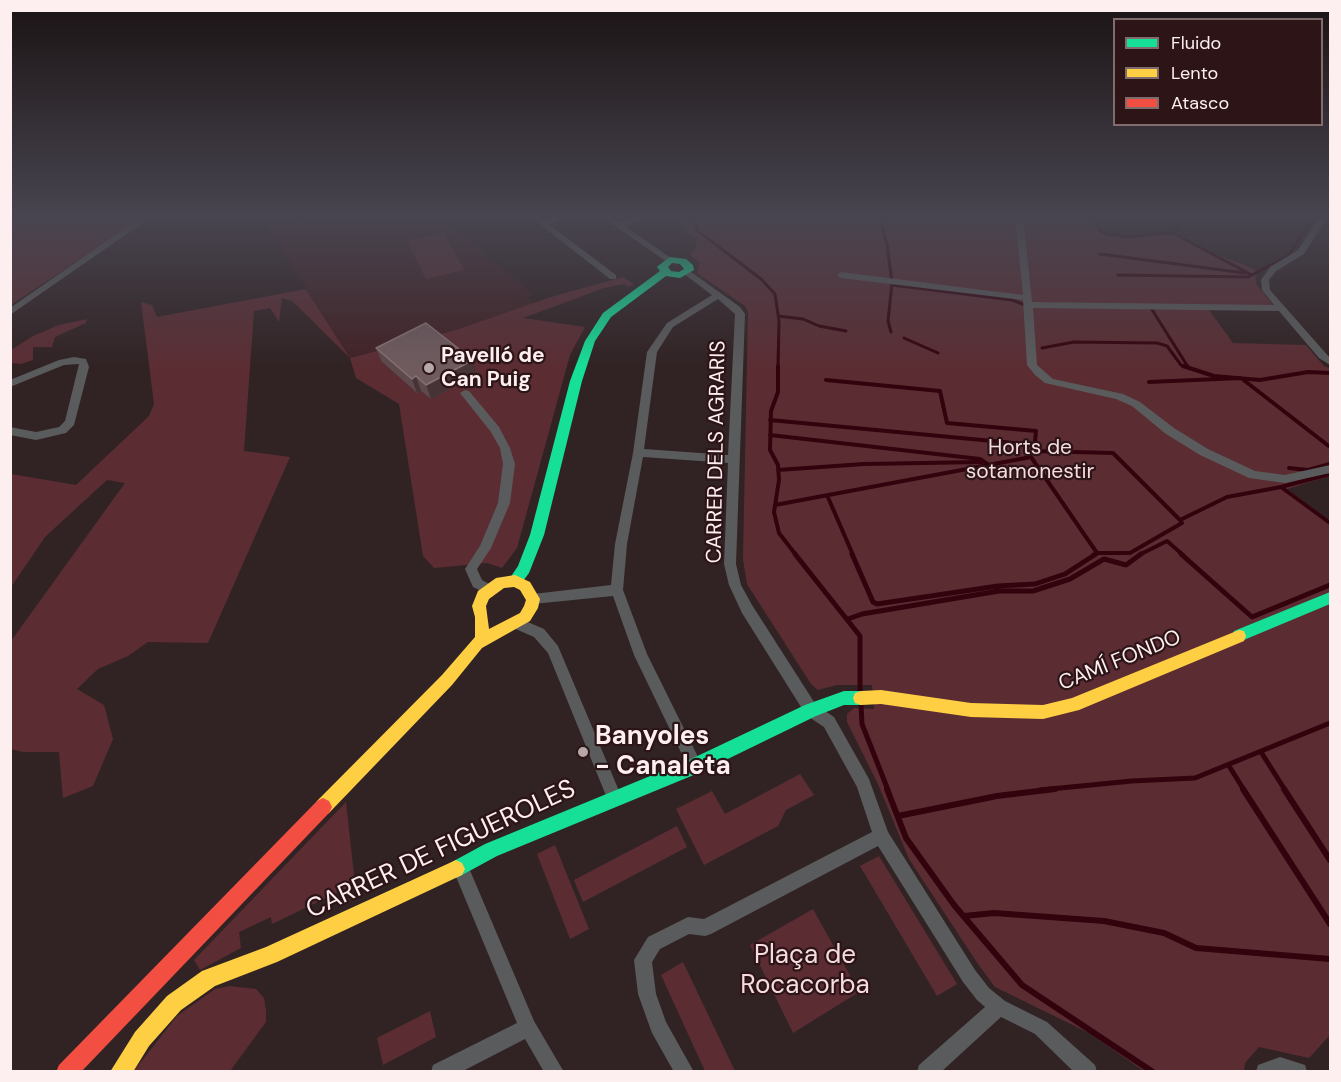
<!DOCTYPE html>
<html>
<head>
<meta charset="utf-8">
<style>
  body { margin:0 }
  #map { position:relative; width:1341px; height:1082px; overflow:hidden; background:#312324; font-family:"DM Sans",sans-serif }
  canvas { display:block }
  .frame { position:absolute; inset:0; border:12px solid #fdeeef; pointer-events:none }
  .legend { position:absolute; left:1113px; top:18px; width:210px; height:108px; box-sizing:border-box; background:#2c1417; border:2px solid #806b6d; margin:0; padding:8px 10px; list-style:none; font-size:18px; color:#fdeeef }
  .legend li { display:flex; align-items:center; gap:12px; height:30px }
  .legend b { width:30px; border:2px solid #806b6d }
</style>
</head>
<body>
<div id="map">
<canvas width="1341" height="1082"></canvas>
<div class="frame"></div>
<ul class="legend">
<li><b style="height:8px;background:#16e098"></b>Fluido</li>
<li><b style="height:8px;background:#ffcf43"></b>Lento</li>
<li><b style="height:8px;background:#f24e42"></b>Atasco</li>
</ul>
</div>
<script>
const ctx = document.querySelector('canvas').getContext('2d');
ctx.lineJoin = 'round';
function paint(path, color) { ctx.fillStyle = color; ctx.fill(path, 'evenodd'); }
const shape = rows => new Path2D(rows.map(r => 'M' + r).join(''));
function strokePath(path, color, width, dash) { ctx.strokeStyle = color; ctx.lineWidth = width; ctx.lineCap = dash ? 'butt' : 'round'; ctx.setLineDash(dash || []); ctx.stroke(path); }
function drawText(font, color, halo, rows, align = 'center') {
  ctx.font = font + ' "DM Sans",sans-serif'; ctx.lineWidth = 4.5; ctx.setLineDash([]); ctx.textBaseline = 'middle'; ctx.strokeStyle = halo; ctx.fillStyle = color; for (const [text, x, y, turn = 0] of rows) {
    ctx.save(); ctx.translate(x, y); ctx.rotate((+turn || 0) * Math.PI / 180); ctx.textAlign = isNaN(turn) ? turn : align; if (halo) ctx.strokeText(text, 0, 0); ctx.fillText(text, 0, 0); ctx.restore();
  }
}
const built = shape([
  [330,215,452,215,453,227,533,294,526,297,535,304,459,329,350,358,267,225]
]);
const green = shape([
  [11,215,129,215,141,218,11,305],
  [668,215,1091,215,1105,233,1126,235,1173,232,1221,256,1255,269,1256,284,1275,307,1206,306,1233,343,1306,345,1324,366,1330,368,1330,476,1287,489,1330,521,1330,1035,1309,1058,1259,1047,1245,1063,1244,1071,1144,1071,1089,1033,995,987,978,964,909,859,878,784,847,722,847,714,854,708,874,709,872,685,837,685,818,690,811,684,747,584,743,559,748,312,745,306,697,273,700,263,690,255,696,247,696,240,687,233,682,225],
  [444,233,464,270,426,279,407,241],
  [623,277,634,284,629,287,624,284,604,288,523,318,585,327,570,355,517,548,502,568,487,563,434,568,423,556,399,404,356,378,350,358,292,301,282,298,279,322,270,308,254,311,244,451,290,457,208,643,148,642,128,656,98,669,77,689,104,705,113,739,93,786,63,798,59,752,23,752,11,749,11,641,125,483,107,480,45,537,11,587,11,474,76,485,149,416,154,404,141,302,152,305,157,317,306,289,350,358,459,329,551,297],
  [382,362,476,374,431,399,421,391,417,393],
  [87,319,86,323,55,337,52,347,33,347,33,360,21,364,11,363,11,350,33,336,59,325],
  [800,774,814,795,786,810,778,826,704,865,676,809,712,791,725,814],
  [346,802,355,884,272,924,271,917,239,932,241,948,200,970,194,960],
  [677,826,687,847,583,902,574,880],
  [555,845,589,929,570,939,537,854],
  [879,856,957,984,937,996,860,866],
  [813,909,859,992,793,1033,750,945],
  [683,962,735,1071,705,1071,661,975],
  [229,986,256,989,264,998,266,1011,266,1022,230,1071,133,1072,177,1016,215,989],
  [430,1011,436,1037,383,1065,377,1038]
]);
const streamFar3 = shape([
  [692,215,698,231,761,279,775,294,779,321,778,367],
  [884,215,882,227,887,244,892,283,888,321,891,332],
  [1088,215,1103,233,1126,237,1173,233,1250,274],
  [1160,215,1184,220],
  [1173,233,1187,215],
  [1100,254,1245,273],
  [1118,275,1248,277,1288,256,1315,215],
  [892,285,1012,300,1028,306],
  [1151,308,1188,367],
  [778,316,803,319,819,326,846,331],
  [904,338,938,353],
  [1042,348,1074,342,1157,343,1167,346,1181,365,1187,367]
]);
const streamFar2 = shape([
  [778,366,778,392,771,411,770,450,778,465,779,480,774,512,779,533,796,555],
  [1183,366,1214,376,1260,380,1308,372,1330,373],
  [1187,366,1189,368],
  [826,380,940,391,947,423,1036,431,1034,451,1113,453,1180,520,1227,497,1281,487,1330,523],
  [1149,382,1241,378,1330,447],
  [770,420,1035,445],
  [770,435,980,459,989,465],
  [1289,468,1308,470,1330,464],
  [778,470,864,464,982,462],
  [1281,487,1330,474],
  [827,495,853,555],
  [775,505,1031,457,1097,553],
  [1093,555,1097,553,1130,553,1182,523,1180,520],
  [1139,555,1167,541,1183,555]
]);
const streamFar1 = shape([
  [795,554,860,636,860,693],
  [852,554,873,602,877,604,998,586,1035,584,1065,574,1096,554],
  [1181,554,1252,617,1330,585],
  [848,619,862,614,999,591,1033,591,1070,579,1104,559,1126,565,1141,554],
  [861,704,862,724,888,790],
  [1261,752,1285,790],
  [1229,766,1244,790],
  [1040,790,1132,781,1195,778,1330,723]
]);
const stream = shape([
  [887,789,906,838,954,905,1022,985,1153,1072],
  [1243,789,1330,924],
  [1284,789,1330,860],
  [898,816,997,796,1055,789],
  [964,916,994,913,1104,921,1164,933,1196,948,1330,959]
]);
const street = shape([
  [144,215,154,215,10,315,10,308,144,215],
  [528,215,537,215,545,221,558,215,570,215,550,225,616,275,616,279,610,279,528,215],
  [599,215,609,215,621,223,640,215,651,215,626,227,674,260,667,262,599,215],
  [1015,215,1023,215,1032,302,1274,305,1262,290,1261,280,1270,267,1298,250,1321,215,1329,215,1304,254,1276,271,1269,280,1270,290,1330,358,1330,365,1319,358,1279,311,1033,308,1037,365,1053,379,1123,394,1140,402,1174,428,1208,449,1255,471,1285,475,1330,465,1330,473,1285,483,1249,478,1200,455,1166,434,1132,406,1116,399,1045,383,1035,375,1027,365,1023,300,841,278,837,275,841,272,1023,295,1015,215],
  [687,269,740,307,745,314,736,564,741,585,752,605,816,705,834,717,869,779,888,832,975,970,989,988,1005,1001,1047,1022,1095,1065,1097,1072,1074,1072,1035,1034,1001,1017,941,1072,917,1072,919,1065,985,1007,977,1000,963,982,878,846,711,934,705,936,689,934,660,949,652,962,656,994,666,1022,694,1072,674,1072,652,1033,638,994,634,960,648,937,688,917,704,919,872,832,857,787,824,727,806,715,742,613,729,585,724,564,728,463,643,457,627,544,623,590,647,654,700,761,702,766,700,771,695,773,690,771,634,655,613,596,533,604,528,603,527,599,528,595,533,594,611,585,615,544,633,453,647,352,667,323,712,295,684,274,683,272,687,269],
  [718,299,735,314,728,455,644,449,657,352,673,327,718,299],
  [74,357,86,359,89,367,74,425,66,433,36,440,10,435,10,427,36,432,59,427,65,421,79,364,64,365,10,387,10,380,59,360,74,357],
  [465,390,469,391,499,427,510,448,515,464,510,503,491,548,477,569,482,580,491,585,493,589,491,593,487,594,473,587,465,569,480,546,498,503,503,464,500,448,491,432,460,393,465,390],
  [516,617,544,629,558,646,622,798,619,803,614,806,609,803,548,653,534,637,511,627,509,623,511,619,516,617],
  [460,859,466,861,534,1021,564,1072,544,1072,525,1039,461,1072,431,1072,433,1065,517,1023,452,867,454,861,460,859],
  [1280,1057,1305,1065,1307,1072,1256,1072,1258,1065,1280,1057]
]);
const fast = shape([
  [670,257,686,259,693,265,694,270,680,278,666,276,611,317,595,341,582,381,544,535,529,573,520,585,515,587,510,585,508,581,518,566,530,535,570,381,585,341,603,313,660,271,657,267,659,265,670,257],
  [672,263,680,264,684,269,679,272,671,271,668,267,672,263],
  [1330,592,1330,604,1239,642,1234,641,1232,636,1234,631,1330,592],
  [844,691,861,691,867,693,869,698,867,703,861,705,844,705,816,716,701,772,497,856,462,875,456,878,450,875,447,869,450,863,485,844,689,760,805,705,844,691]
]);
const slow = shape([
  [515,575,530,582,540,599,538,608,530,621,482,648,452,685,329,813,323,816,317,813,314,807,317,801,442,675,475,637,475,617,472,606,478,591,496,578,515,575],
  [514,587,520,590,526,600,524,606,520,613,489,629,486,606,489,599,504,588,514,587],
  [1239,630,1244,631,1246,636,1244,641,1079,710,1043,719,971,717,881,704,861,705,855,703,853,698,855,693,861,691,881,690,971,703,1043,705,1072,698,1239,630],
  [456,860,462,863,465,869,462,875,277,962,215,986,181,1010,149,1046,133,1072,110,1072,135,1032,167,996,202,971,266,947,456,860]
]);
const jam = shape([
  [323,798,329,801,332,807,329,813,81,1072,56,1072,59,1065,317,801,323,798]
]);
const wall = shape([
  [376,348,473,360,477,374,431,399,421,391,417,393,382,362]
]);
const shadedWall = shape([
  [473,360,477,374,431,399,426,385],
  [416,376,421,391,417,393,412,379]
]);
const building = shape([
  [426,323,473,360,426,385,416,376,412,379,376,348,426,323]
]);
const markers = [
  [429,368,6,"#b6a7a8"],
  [583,752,6,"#b6a7a8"]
];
const poiNames = [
  ["Pavelló de",441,356],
  ["Can Puig",441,380]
];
const parkNames = [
  ["Horts de",1030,448],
  ["sotamonestir",1030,472]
];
const streetNames = [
  ["CARRER DELS AGRARIS",717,452,-89],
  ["CAMÍ FONDO",1120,661,-22]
];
const nearPoinames = [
  ["Banyoles",595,737],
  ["- Canaleta",595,767]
];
const nearStreetnames = [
  ["CARRER DE FIGUEROLES",441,850,-25]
];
const nearParknames = [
  ["Plaça de",805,956],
  ["Rocacorba",805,986]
];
paint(built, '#412226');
paint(green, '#5b2d33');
strokePath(streamFar3, '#33030d', 3);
strokePath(streamFar2, '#33030d', 4);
strokePath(streamFar1, '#33030d', 5);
strokePath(stream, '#33030d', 6);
paint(street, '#5a5b5c');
paint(fast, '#16e098');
paint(slow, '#ffcf43');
paint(jam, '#f24e42');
paint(wall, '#5e494c');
paint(shadedWall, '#453335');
paint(building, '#6f5b5e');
strokePath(building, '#857274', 1.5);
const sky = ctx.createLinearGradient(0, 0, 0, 367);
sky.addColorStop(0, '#1b1314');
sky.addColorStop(0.59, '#484550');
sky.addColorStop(1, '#48455000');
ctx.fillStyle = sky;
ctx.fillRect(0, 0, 1341, 367);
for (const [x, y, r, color] of markers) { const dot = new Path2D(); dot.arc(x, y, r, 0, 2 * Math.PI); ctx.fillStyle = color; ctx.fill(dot); strokePath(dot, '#2c1417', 2); }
drawText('bold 21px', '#fdeeef', '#2c1417', poiNames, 'left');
drawText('21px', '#f5dcde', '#2c1417', parkNames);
drawText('21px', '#fdeeef', '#2c1417', streetNames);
drawText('bold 26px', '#fdeeef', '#2c1417', nearPoinames, 'left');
drawText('26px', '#fdeeef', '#2c1417', nearStreetnames);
drawText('26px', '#f5dcde', '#2c1417', nearParknames);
</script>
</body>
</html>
